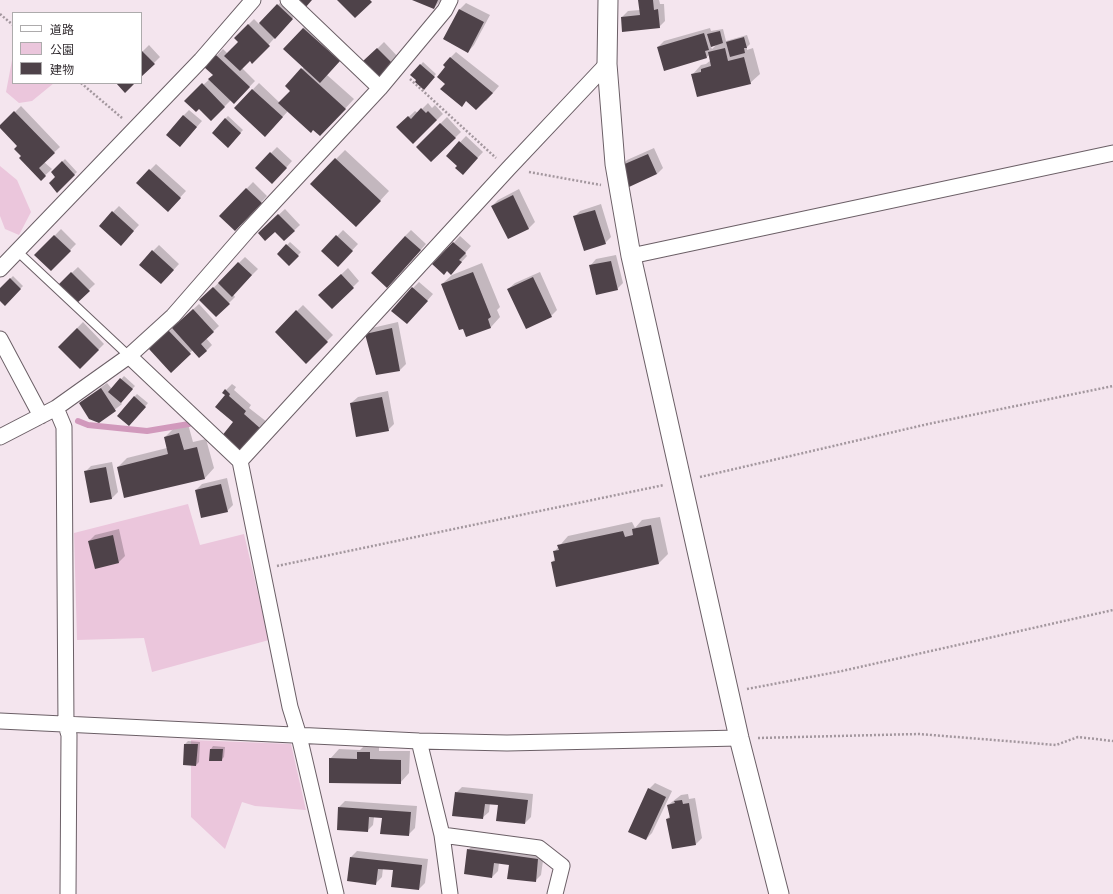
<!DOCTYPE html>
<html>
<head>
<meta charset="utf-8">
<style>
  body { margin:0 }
  #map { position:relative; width:1113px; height:894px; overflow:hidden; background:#f4e5ee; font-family:"PT Sans Narrow","Noto Sans JP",sans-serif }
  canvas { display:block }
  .legend { position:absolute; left:12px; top:12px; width:130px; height:72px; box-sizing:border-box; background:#fff; border:1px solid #adabac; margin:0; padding:5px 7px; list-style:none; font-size:12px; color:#322c30 }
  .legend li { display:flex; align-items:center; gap:8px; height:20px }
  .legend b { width:20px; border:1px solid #adabac }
</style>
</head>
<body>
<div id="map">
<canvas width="1113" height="894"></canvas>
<ul class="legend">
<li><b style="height:5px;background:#fff"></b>道路</li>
<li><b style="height:11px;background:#ebc6dc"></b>公園</li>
<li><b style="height:11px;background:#4e4249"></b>建物</li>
</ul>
</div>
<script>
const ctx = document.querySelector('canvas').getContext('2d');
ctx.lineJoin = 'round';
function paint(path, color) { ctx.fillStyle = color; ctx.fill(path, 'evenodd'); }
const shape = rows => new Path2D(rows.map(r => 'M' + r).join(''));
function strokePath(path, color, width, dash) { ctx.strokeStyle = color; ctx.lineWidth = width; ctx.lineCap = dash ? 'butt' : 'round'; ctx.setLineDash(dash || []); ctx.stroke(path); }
const green = shape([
  [13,55,13,83,54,83,32,101,19,103,6,92],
  [0,166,17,180,31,212,19,235,5,229,0,216],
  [188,504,200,545,244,534,269,640,152,672,144,638,77,640,74,533],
  [191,740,291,744,306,810,255,806,242,802,225,849,191,817]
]);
const shadow = shape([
  [283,0,298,12,252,63,250,60,242,68,255,81,234,103,231,100,211,120,199,107,186,101,214,75,206,67,223,49,228,54,240,42,235,38,254,19,259,24],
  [414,0,441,0,434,8],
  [639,0,659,0,660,4,664,4,665,21,659,27,622,17,628,11,640,10],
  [466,3,490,15,474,45,468,52,444,39,460,9],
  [309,22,345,55,327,75,354,99,329,126,288,111,271,130,235,108,259,83,280,103,292,91,286,86,304,67,303,28],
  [710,28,711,31,723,29,726,41,747,35,750,44,747,47,747,50,753,48,760,74,750,83,692,75,701,65,706,64,711,60,709,55,707,57,658,47,664,41],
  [717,44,712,49,711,47],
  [384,42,399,58,380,77,365,61],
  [149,45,160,57,141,76,141,53],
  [456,52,499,86,486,101,446,83,447,67,450,58],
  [423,62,436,74,426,86,412,75],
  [428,103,432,108,435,105,443,114,413,143,398,127,415,111,418,113],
  [21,106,60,147,44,162,52,169,41,179,22,156,18,146,0,127],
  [189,110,202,121,180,146,183,116],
  [228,116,243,130,231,143,225,119],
  [447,117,461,132,431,161,417,147],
  [466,136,483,152,469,167,458,166,447,156],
  [277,147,292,161,278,177,271,153],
  [654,148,663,168,657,174,621,166,627,160],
  [345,150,389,191,365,217,336,159],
  [65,159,77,172,57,191,57,177,52,172],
  [156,164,186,191,174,204,150,170],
  [253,182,267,196,241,224,220,216],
  [519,189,535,222,529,228,509,238,492,206,498,200],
  [601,204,611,237,605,243,574,217,580,211],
  [119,206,139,225,127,238,113,212],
  [285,209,300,225,284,240,275,230,259,233],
  [61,229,76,244,51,270,36,255],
  [343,230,358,244,344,259,323,251],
  [411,230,426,244,393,280,405,236],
  [460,236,471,246,465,253,467,256,457,267,447,270,434,264],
  [290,242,301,252,289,265,278,254],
  [159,245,179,264,167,277,153,251],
  [616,255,623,283,617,289,590,266,596,259],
  [245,257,258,269,233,294,235,297,216,316,201,300],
  [482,263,500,307,497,310,500,317,491,327,467,336,442,284,452,275],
  [78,267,95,284,75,303,58,286],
  [348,268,359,281,332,308,326,289],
  [540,272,557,310,551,316,508,289,515,283],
  [13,276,23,286,5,304,0,299,0,289],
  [419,282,433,294,413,317,413,288],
  [199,304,219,326,206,338,212,345,206,351,193,350,171,371,150,349],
  [303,305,333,335,306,362,276,332],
  [83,322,104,344,80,368,59,347],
  [398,322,406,364,400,370,366,334,372,328],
  [124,376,135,386,120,402,122,404,99,422,80,403,107,383,112,389],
  [232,384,236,387,234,390,251,405,249,408,267,422,247,446,226,395,226,390],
  [388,391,394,424,388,430,351,403,358,397],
  [137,394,148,403,132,422,134,397],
  [188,424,193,442,206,439,214,468,205,478,125,497,118,467,127,458,167,448,165,437,174,428],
  [112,462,118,492,112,498,91,502,85,472,91,466],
  [227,478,233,505,227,511,196,490,202,484],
  [660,517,668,554,659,563,557,586,552,562,556,558,554,552,568,536,632,522,635,528,642,520],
  [119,529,125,556,119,562,96,568,89,541,95,535],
  [188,741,200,742,199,762,196,765,185,744],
  [367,743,379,743,379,751,410,751,409,773,400,783,330,759,339,749,360,750],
  [213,746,225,747,224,757,221,760,211,749],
  [655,783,672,791,652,833,646,839,649,789],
  [462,787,533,794,531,817,525,823,499,804,490,803,489,812,482,818,456,793],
  [688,794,689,799,695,798,702,838,696,844,673,848,667,819,670,816,668,805,681,795],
  [345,801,417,806,415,828,409,834,383,817,374,817,373,825,367,831,339,807],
  [474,844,544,853,541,875,535,881,510,864,499,863,498,871,492,877,468,850],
  [357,851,428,859,425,883,419,889,394,870,383,868,382,877,376,883,351,857]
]);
const stream = shape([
  [78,421,88,425,147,431,189,424]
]);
const building = shape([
  [296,0,312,0,305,8],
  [337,0,370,0,372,2,355,18],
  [412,0,438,0,434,9],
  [638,0,653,0,654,10,658,9,660,28,622,32,621,17,640,15],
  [277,4,293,19,275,39,259,23],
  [459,9,484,22,468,53,443,39],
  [248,24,270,46,252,64,250,61,240,71,224,56,238,42,234,38],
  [303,28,340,61,320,83,283,49],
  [720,31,723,43,711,47,707,34],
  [704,33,709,50,705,51,707,58,664,71,657,47],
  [744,37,747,48,744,48,745,53,730,57,726,42],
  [377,48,394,65,380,78,363,61],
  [725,48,728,61,744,57,751,84,697,97,691,74,701,72,701,69,711,66,708,52],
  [142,51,155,64,141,77,141,52],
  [216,55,250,87,234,104,208,79,213,75,204,67],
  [450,57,493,93,476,110,466,101,462,107,440,89,445,84,437,77,445,67,443,65],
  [420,64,435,77,424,90,415,82,416,80,410,75],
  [301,68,346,109,320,136,313,130,311,133,278,103,290,91,285,86],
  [116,83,135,83,125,93],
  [202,83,225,107,211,121,199,109,196,112,184,101],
  [252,89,283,117,265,137,234,108],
  [421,108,426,113,428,111,437,120,413,144,396,127,408,116,411,119],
  [14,111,55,153,39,168,46,176,41,181,19,158,21,156,14,149,17,146,0,128,0,125],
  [183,115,197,127,180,147,166,135],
  [225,118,241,133,228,148,212,133],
  [440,123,456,138,431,162,416,147],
  [459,141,478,158,463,175,455,168,457,166,446,156],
  [270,152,287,168,272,184,255,168],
  [648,154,657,174,629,187,620,166],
  [335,158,381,201,356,227,310,184],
  [62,161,75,175,57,193,49,183,55,177,51,172],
  [149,169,181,198,168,212,136,183],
  [246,188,262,203,235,231,219,216],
  [513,195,529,229,508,239,491,206],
  [595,210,606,244,584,251,573,216],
  [112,211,134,231,121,246,99,226],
  [278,214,295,231,284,241,275,232,265,241,258,233],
  [54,235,71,251,51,271,34,255],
  [336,235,353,251,338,267,321,251],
  [405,236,421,250,387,288,371,273],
  [453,242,466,253,459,260,462,262,451,275,447,271,444,275,432,264],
  [286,244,299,256,289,266,277,254],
  [152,250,174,270,161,284,139,265],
  [611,261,618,290,596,295,589,265],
  [238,262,252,275,232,297,218,283],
  [71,272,90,291,75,305,57,286],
  [473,272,491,317,488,319,491,328,466,337,463,329,459,330,441,284],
  [341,274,354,288,332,309,318,295],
  [533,277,552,317,526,329,507,289],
  [10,278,21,289,5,306,0,301,0,288],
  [213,287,230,304,216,317,199,300],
  [412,287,428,301,407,324,391,311],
  [193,309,214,332,201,344,207,351,199,358,172,328],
  [296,310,328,342,306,364,275,332],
  [77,328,99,350,80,369,58,347],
  [392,328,400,371,376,375,365,334],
  [168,330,191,354,171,373,149,349],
  [120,378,133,389,121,403,108,392],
  [101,388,116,411,99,423,89,419,79,403],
  [225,389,230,394,229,396,246,411,244,414,261,429,241,453,221,437,233,422,215,407,225,395,222,393],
  [134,396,146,407,129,426,117,416],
  [382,397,389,431,356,437,350,403],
  [179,433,184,450,197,447,205,479,124,498,117,467,168,454,164,437],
  [106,467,112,499,90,503,84,471],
  [221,484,228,512,201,518,195,490],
  [651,525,659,564,556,587,551,562,555,561,553,551,559,550,557,545,623,531,625,537,633,535,632,529],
  [113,535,119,563,95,569,88,541],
  [184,744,198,744,196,766,183,765],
  [210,749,223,749,222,761,209,761],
  [357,752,370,752,370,759,401,760,401,784,329,783,329,758,357,759],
  [648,788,666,797,646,840,628,832],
  [455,792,528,800,525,824,496,821,498,805,485,804,483,819,452,816],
  [682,800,683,804,689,803,696,845,672,849,666,819,670,818,667,805,675,803,674,801],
  [338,807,411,812,409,836,380,834,382,818,369,817,368,832,337,830],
  [467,849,538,859,536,882,507,879,509,865,494,863,492,878,464,874],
  [350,857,422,865,419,890,391,887,393,870,378,869,376,885,347,881]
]);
const path = shape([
  [0,14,13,25],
  [410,79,496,158],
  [81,83,122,118],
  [529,172,601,185],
  [700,477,928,424,1113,386],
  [277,566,664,485],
  [747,689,842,671,1113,610],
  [758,738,919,734,1056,745,1078,737,1113,741]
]);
const service = shape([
  [17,251,129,356]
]);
const minor = shape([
  [288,0,380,88],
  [631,256,1113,153],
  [0,269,201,60,253,0],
  [0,339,41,416],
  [129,356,240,461,290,707,299,736,336,894],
  [56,408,64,427,66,725,69,735,68,894],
  [0,437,56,408,129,356,173,316,248,230,380,88,445,10,450,0],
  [240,461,508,169,607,64],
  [0,721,419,741,507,743,739,738],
  [419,741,442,835,450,894],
  [442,835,539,848,562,866,555,894]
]);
const tertiary = shape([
  [608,0,607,64,615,164,631,256,739,738,779,894]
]);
paint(green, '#ebc6dc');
paint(shadow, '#0003');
strokePath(stream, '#d199bc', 6);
paint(building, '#4e4249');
strokePath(service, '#6b5f66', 10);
strokePath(minor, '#6b5f66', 17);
strokePath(tertiary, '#6b5f66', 21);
strokePath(path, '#a3979e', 2.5, [2, 2]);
strokePath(service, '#fff', 8);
strokePath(minor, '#fff', 15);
strokePath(tertiary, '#fff', 19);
</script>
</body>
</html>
